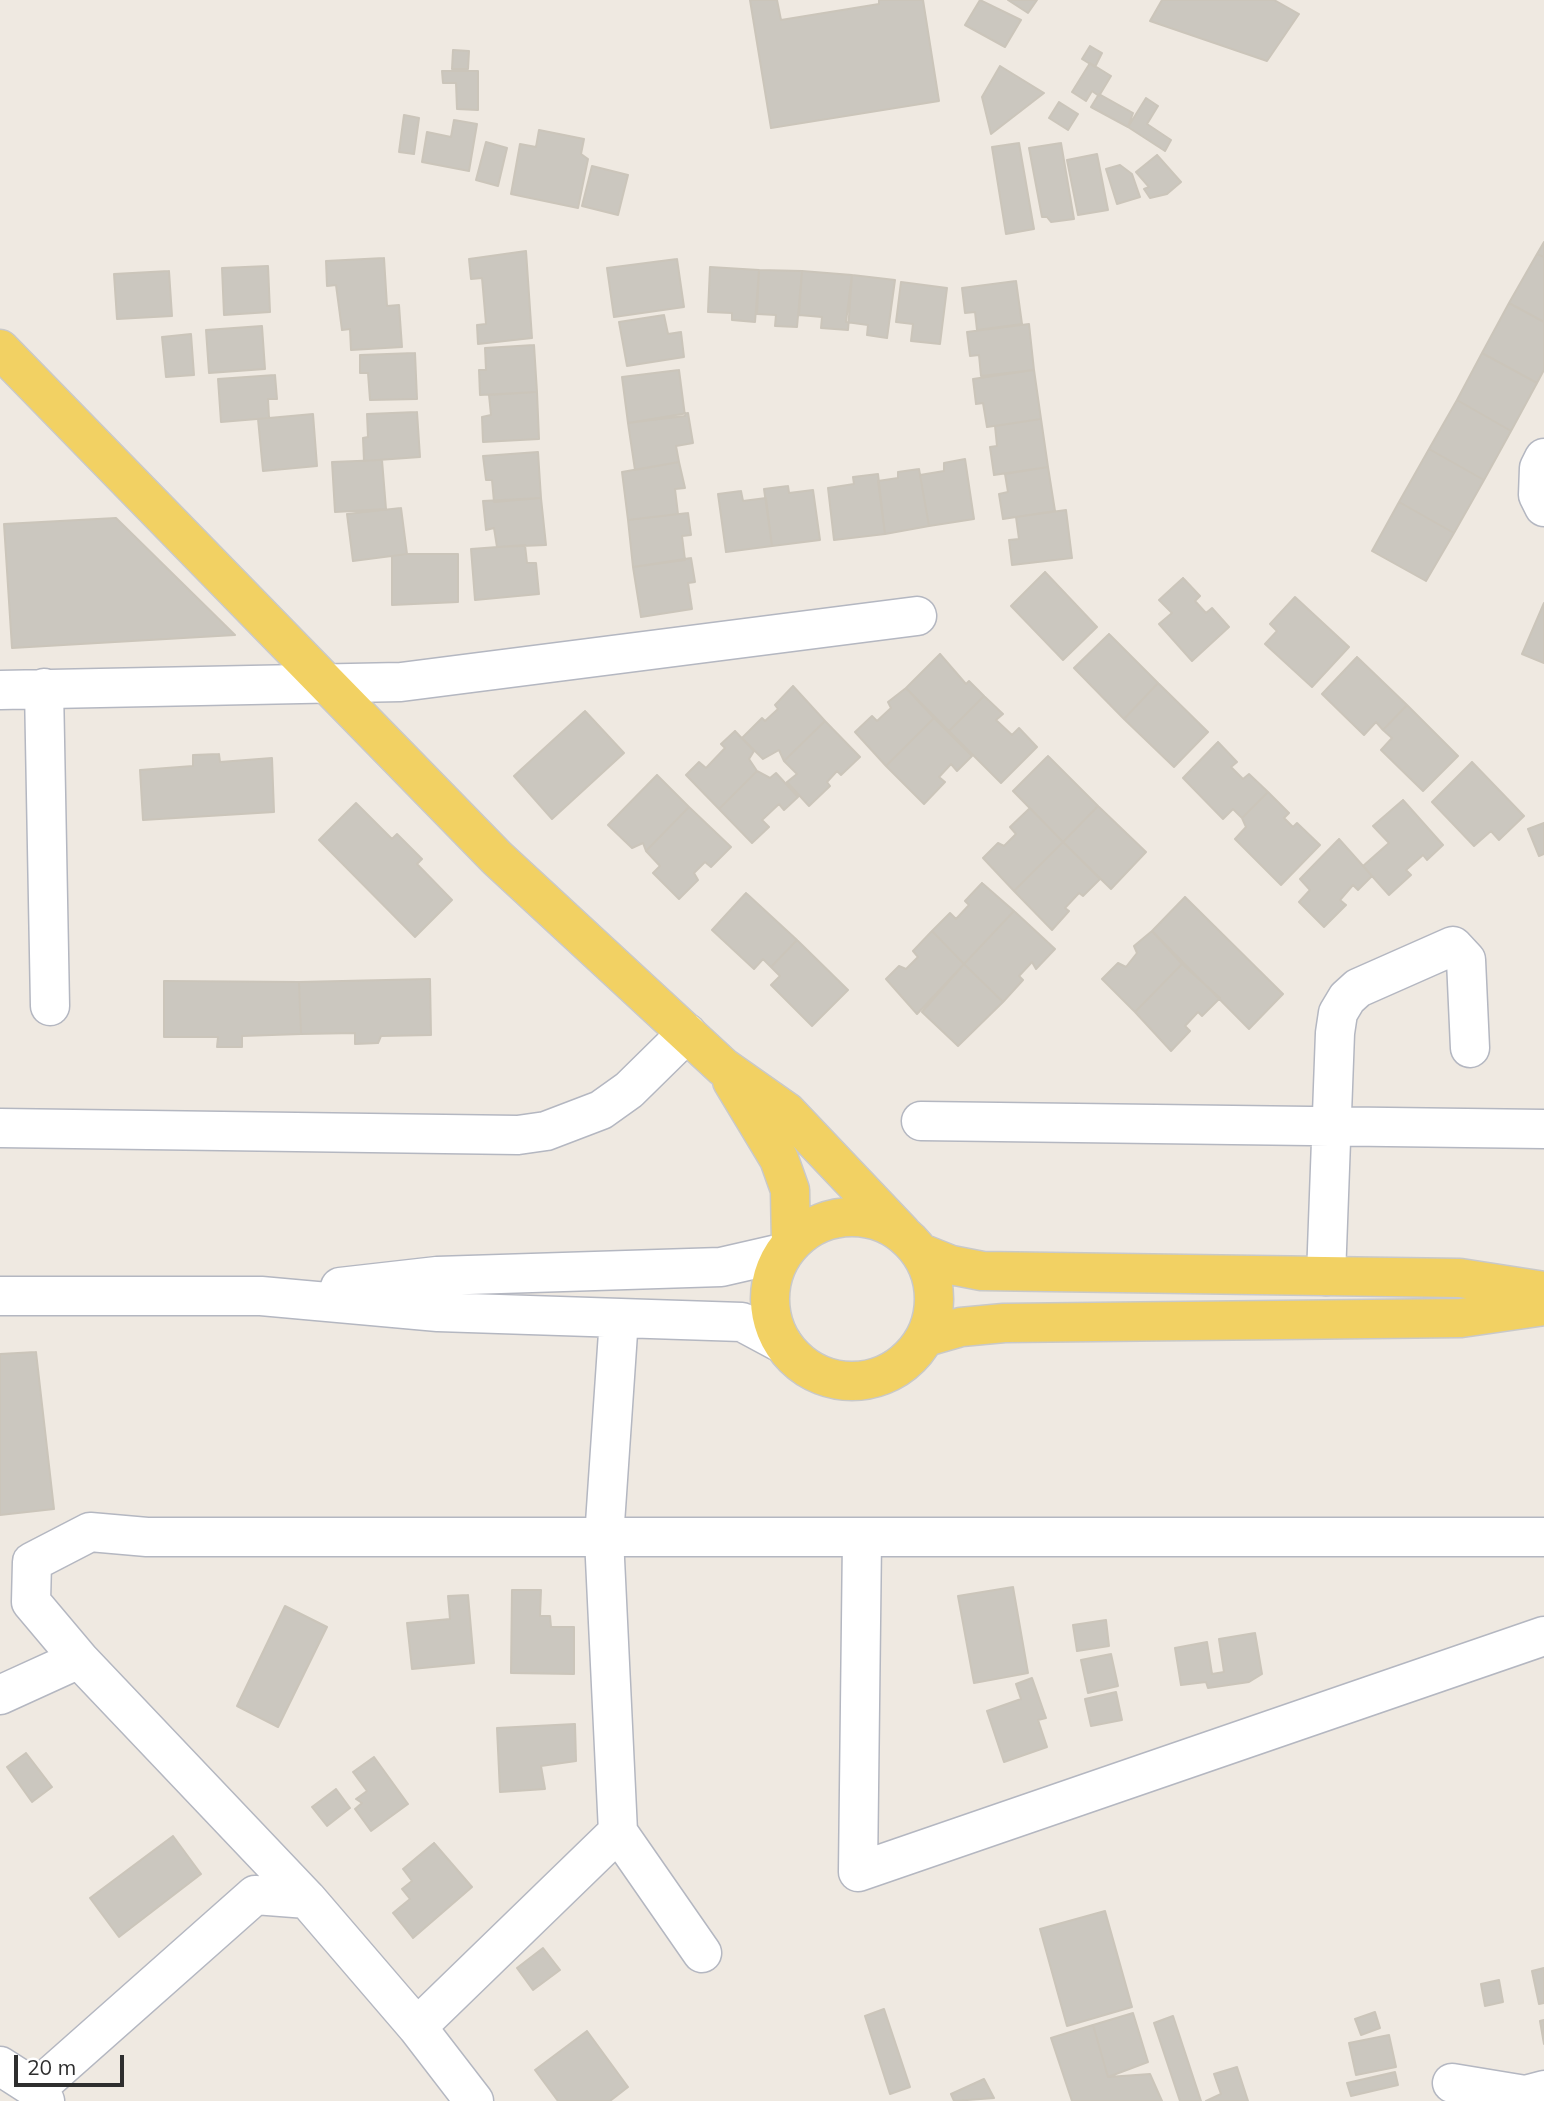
<!DOCTYPE html>
<html>
<head>
<meta charset="utf-8">
<style>
  body { margin:0 }
  #map { position:relative; width:1544px; height:2101px; overflow:hidden; background:#efe9e1; font-family:Mulish,sans-serif }
  canvas { display:block }
  .scale { position:absolute; left:14px; top:2055px; width:110px; height:32px; box-sizing:border-box; border:4px solid #2e2e2e; border-top:0; padding-left:9px; font-size:21px; line-height:24px; white-space:nowrap; color:#2e2e2e; -webkit-text-stroke:5px #fff; paint-order:stroke }
</style>
</head>
<body>
<div id="map">
<canvas width="1544" height="2101"></canvas>
<div class="scale">20 m</div>
</div>
<script>
const ctx = document.querySelector('canvas').getContext('2d');
ctx.lineJoin = 'round';
function paint(path, color) { ctx.fillStyle = color; ctx.fill(path, 'evenodd'); }
const shape = rows => new Path2D(rows.map(r => 'M' + r).join(''));
function strokePath(path, color, width, dash) { ctx.strokeStyle = color; ctx.lineWidth = width; ctx.lineCap = dash ? 'butt' : 'round'; ctx.setLineDash(dash || []); ctx.stroke(path); }
const building = shape([
  [750,0,777,0,781,20,879,4,879,0,923,0,939,101,771,128,750,0],
  [980,0,1021,20,1005,47,965,25,980,0],
  [1008,0,1037,0,1028,13,1008,0],
  [1162,0,1274,0,1299,14,1267,61,1150,21,1162,0],
  [1090,46,1102,53,1095,67,1082,59,1090,46],
  [453,50,469,51,468,69,452,69,453,50],
  [1090,63,1111,76,1099,96,1092,91,1086,101,1072,92,1090,63],
  [1000,66,1044,93,991,134,982,97,1000,66],
  [442,71,478,71,478,110,457,109,456,83,443,83,442,71],
  [1099,94,1133,113,1128,127,1091,107,1099,94],
  [1146,98,1158,106,1147,124,1171,140,1165,151,1128,127,1146,98],
  [1059,102,1078,114,1068,130,1049,118,1059,102],
  [404,115,419,118,414,154,399,152,404,115],
  [454,120,477,124,469,171,422,162,427,132,451,137,454,120],
  [539,130,584,139,581,154,588,159,578,208,511,194,520,144,536,147,539,130],
  [486,142,507,148,498,186,476,180,486,142],
  [1019,143,1034,229,1006,234,992,147,1019,143],
  [1061,143,1074,219,1051,222,1047,217,1042,217,1029,148,1061,143],
  [1097,154,1108,210,1078,215,1067,160,1097,154],
  [1157,155,1181,182,1167,194,1150,198,1144,189,1149,187,1136,172,1157,155],
  [1120,165,1132,174,1140,197,1117,204,1106,169,1120,165],
  [592,166,628,175,618,215,582,206,592,166],
  [1544,242,1544,257,1537,254,1544,242],
  [526,251,532,338,478,344,477,325,486,324,482,278,471,279,469,259,526,251],
  [1537,254,1544,257,1544,322,1509,303,1537,254],
  [384,258,387,306,399,305,402,347,351,350,350,329,342,330,336,285,327,286,326,261,384,258],
  [677,259,684,307,614,317,607,268,677,259],
  [268,266,270,312,224,315,222,268,268,266],
  [710,267,759,270,755,322,732,320,732,313,708,312,710,267],
  [759,270,802,271,797,327,775,326,776,315,757,314,759,270],
  [169,271,172,316,117,319,114,274,169,271],
  [802,271,852,275,848,330,821,328,822,317,799,315,802,271],
  [852,275,895,280,887,338,867,335,868,325,846,322,852,275],
  [1016,281,1022,324,977,330,975,312,965,313,962,288,1016,281],
  [901,282,947,288,940,344,911,341,913,324,896,322,901,282],
  [1509,303,1544,322,1544,370,1537,383,1482,353,1509,303],
  [664,315,668,334,681,332,684,357,627,366,619,322,664,315],
  [1029,324,1034,370,981,376,979,355,970,356,967,332,1029,324],
  [262,326,265,369,209,373,206,330,262,326],
  [191,334,194,375,166,377,162,337,191,334],
  [534,345,537,392,480,395,479,370,486,370,485,348,534,345],
  [415,353,417,399,370,400,368,373,360,373,360,355,415,353],
  [1482,353,1537,383,1511,431,1457,400,1482,353],
  [679,370,685,416,628,423,622,377,679,370],
  [1034,370,1041,419,987,427,983,403,976,404,973,379,1034,370],
  [275,375,277,399,268,399,269,418,221,422,218,379,275,375],
  [537,392,539,439,483,442,482,417,491,415,489,395,537,392],
  [1457,400,1511,431,1484,480,1429,449,1457,400],
  [417,412,420,457,364,461,363,438,368,437,367,414,417,412],
  [688,413,693,443,676,446,679,462,635,470,628,423,688,413],
  [313,414,317,466,263,471,258,419,313,414],
  [1041,419,1048,467,994,475,990,447,997,446,995,426,1041,419],
  [1429,449,1484,480,1454,533,1399,502,1429,449],
  [538,452,541,498,494,502,492,480,486,480,483,456,538,452],
  [965,459,974,519,929,526,920,475,944,471,944,463,965,459],
  [382,460,386,509,335,512,332,462,382,460],
  [679,462,685,488,675,489,678,514,628,520,622,472,679,462],
  [1048,467,1055,511,1003,519,999,494,1008,492,1005,474,1048,467],
  [919,469,929,526,885,534,878,481,898,478,898,472,919,469],
  [878,474,885,534,834,540,828,488,854,484,853,477,878,474],
  [788,486,789,493,813,490,820,540,772,546,764,489,788,486],
  [741,491,743,501,766,498,772,546,726,552,718,494,741,491],
  [541,498,546,545,497,547,494,528,486,530,483,501,541,498],
  [1399,502,1454,533,1426,581,1372,551,1399,502],
  [401,508,407,554,353,561,347,514,401,508],
  [1066,510,1072,558,1012,565,1009,540,1019,539,1016,517,1066,510],
  [688,513,691,535,682,536,685,560,633,567,628,520,688,513],
  [116,518,235,635,12,648,4,524,116,518],
  [525,545,527,563,536,563,539,594,475,600,471,549,525,545],
  [407,554,458,554,458,602,392,605,392,556,407,554],
  [691,558,695,582,688,583,692,609,641,617,633,567,691,558],
  [1045,572,1097,627,1063,660,1011,606,1045,572],
  [1183,578,1200,596,1195,601,1206,613,1212,608,1229,627,1192,661,1159,624,1172,613,1159,600,1183,578],
  [1295,597,1349,647,1312,687,1265,644,1277,631,1270,624,1295,597],
  [1544,603,1544,663,1522,654,1544,603],
  [1109,634,1158,683,1124,719,1074,668,1109,634],
  [940,654,966,684,969,681,984,696,949,731,906,688,940,654],
  [1357,657,1407,705,1383,730,1376,722,1364,735,1322,694,1357,657],
  [1158,683,1208,732,1174,767,1124,719,1158,683],
  [793,686,825,721,784,761,779,750,763,759,742,738,762,718,765,721,778,709,775,705,793,686],
  [906,688,934,718,886,766,855,732,872,716,877,721,891,708,888,702,906,688],
  [984,696,1003,714,996,720,1012,735,1019,728,1037,747,1001,783,949,731,984,696],
  [1407,705,1458,756,1423,791,1381,750,1392,738,1383,730,1407,705],
  [585,711,624,753,552,819,514,776,585,711],
  [934,718,972,756,957,771,951,764,939,777,945,782,924,804,886,766,934,718],
  [825,721,860,757,841,775,837,771,827,782,830,786,809,806,787,782,797,774,784,761,825,721],
  [735,731,754,751,749,759,757,771,719,809,686,775,699,762,706,768,725,748,721,744,735,731],
  [1218,742,1237,762,1231,767,1243,779,1249,774,1268,792,1242,818,1233,809,1223,819,1183,778,1218,742],
  [219,754,220,762,272,758,274,812,143,820,140,770,193,766,193,755,219,754],
  [1048,756,1098,806,1063,842,1013,791,1048,756],
  [1472,762,1524,816,1499,840,1491,831,1474,846,1432,802,1472,762],
  [757,771,770,778,776,773,798,797,784,810,779,804,762,820,769,827,752,843,719,809,757,771],
  [657,775,689,807,646,851,643,843,632,848,608,825,657,775],
  [1268,792,1289,813,1284,818,1293,827,1297,823,1320,845,1281,885,1235,839,1246,827,1242,818,1268,792],
  [1403,800,1443,845,1427,860,1423,855,1406,870,1411,875,1389,895,1363,866,1389,843,1373,826,1403,800],
  [356,803,392,839,397,834,422,859,417,864,452,900,415,937,319,840,356,803],
  [1098,806,1146,852,1111,889,1063,842,1098,806],
  [689,807,731,847,711,867,705,862,694,873,698,880,679,899,653,873,660,866,646,851,689,807],
  [1030,808,1063,842,1014,891,983,858,998,843,1004,846,1016,834,1010,827,1030,808],
  [1544,823,1544,854,1539,856,1528,829,1544,823],
  [1339,839,1372,876,1358,890,1353,885,1340,900,1346,905,1324,927,1299,902,1310,890,1300,879,1339,839],
  [1063,842,1100,879,1083,896,1079,893,1065,908,1069,911,1052,930,1014,891,1063,842],
  [982,883,1014,911,964,964,932,931,950,913,956,919,969,905,965,901,982,883],
  [746,893,797,940,771,967,763,959,754,969,712,930,746,893],
  [1185,897,1283,994,1249,1029,1152,931,1185,897],
  [1014,911,1055,949,1036,969,1032,962,1019,976,1023,980,1003,1002,964,964,1014,911],
  [932,931,964,964,917,1014,886,979,899,966,906,969,918,957,913,951,932,931],
  [1152,931,1182,964,1135,1012,1102,979,1118,963,1126,967,1137,953,1134,946,1152,931],
  [797,940,848,990,812,1026,771,985,780,976,771,967,797,940],
  [964,964,1003,1002,958,1046,922,1012,964,964],
  [1182,964,1220,998,1202,1016,1198,1012,1185,1026,1190,1031,1171,1051,1135,1012,1182,964],
  [430,979,431,1035,381,1036,378,1043,355,1044,355,1033,301,1034,299,982,430,979],
  [164,981,299,982,301,1034,242,1036,242,1047,217,1047,218,1037,164,1037,164,981],
  [36,1352,54,1509,0,1515,0,1354,36,1352],
  [1013,1587,1028,1673,974,1683,958,1596,1013,1587],
  [512,1590,541,1590,540,1616,550,1616,551,1627,574,1627,574,1674,511,1673,512,1590],
  [468,1595,474,1663,412,1669,407,1623,450,1619,448,1596,468,1595],
  [285,1606,327,1627,278,1727,237,1706,285,1606],
  [1106,1620,1109,1646,1077,1651,1073,1625,1106,1620],
  [1255,1633,1262,1674,1249,1682,1208,1688,1206,1682,1181,1685,1175,1648,1207,1642,1212,1674,1224,1672,1219,1639,1255,1633],
  [1111,1654,1118,1686,1088,1693,1081,1660,1111,1654],
  [1032,1678,1046,1718,1038,1720,1047,1747,1004,1762,987,1711,1021,1699,1016,1684,1032,1678],
  [1116,1692,1122,1720,1091,1726,1085,1699,1116,1692],
  [575,1724,576,1761,541,1766,545,1789,500,1792,497,1728,575,1724],
  [26,1753,52,1787,32,1802,7,1767,26,1753],
  [374,1757,408,1804,371,1831,355,1809,362,1803,356,1799,367,1791,353,1772,374,1757],
  [336,1789,350,1808,327,1826,312,1807,336,1789],
  [173,1836,201,1874,119,1937,90,1898,173,1836],
  [434,1843,472,1887,413,1938,393,1913,410,1899,402,1889,412,1881,403,1869,434,1843],
  [1105,1911,1132,2007,1067,2026,1040,1929,1105,1911],
  [543,1948,560,1970,533,1990,517,1968,543,1948],
  [1544,1968,1544,2003,1539,2004,1532,1971,1544,1968],
  [1499,1980,1503,2002,1485,2006,1481,1984,1499,1980],
  [884,2009,910,2087,890,2094,865,2016,884,2009],
  [1375,2012,1380,2028,1361,2035,1355,2019,1375,2012],
  [1133,2013,1148,2062,1108,2077,1093,2025,1133,2013],
  [1173,2016,1201,2101,1180,2101,1154,2023,1173,2016],
  [1544,2020,1544,2044,1540,2021,1544,2020],
  [1093,2025,1108,2077,1150,2074,1162,2101,1072,2101,1051,2038,1093,2025],
  [587,2031,628,2087,610,2101,558,2101,535,2070,587,2031],
  [1389,2035,1396,2067,1356,2075,1349,2043,1389,2035],
  [1237,2067,1248,2101,1206,2101,1221,2094,1214,2074,1237,2067],
  [1395,2072,1398,2085,1351,2096,1347,2083,1395,2072],
  [984,2079,994,2098,954,2101,951,2094,984,2079]
]);
const minor = shape([
  [1544,458,1539,468,1538,495,1544,507],
  [44,688,50,1006],
  [0,690,401,682,917,616],
  [921,1121,1544,1129],
  [0,1128,518,1135,546,1131,601,1110,629,1090,687,1033],
  [1326,1276,1335,1033,1338,1013,1347,998,1358,988,1453,946,1466,960,1470,1048],
  [340,1287,437,1276,721,1267,782,1253],
  [0,1296,261,1296,438,1312,742,1322,783,1344],
  [619,1318,604,1538,618,1832,702,1953],
  [862,1539,858,1872,1544,1636],
  [79,1659,307,1899],
  [0,1695,79,1659,31,1602,32,1562,90,1532,147,1537,1544,1537],
  [417,2027,618,1832],
  [0,2066,36,2089],
  [1452,2083,1525,2095,1544,2090],
  [45,2101,36,2089,255,1895,307,1899,417,2027,474,2101]
]);
const major = shape([
  [0,349,497,858,723,1067,787,1112,902,1233],
  [732,1081,779,1159,790,1190,791,1244],
  '770 1299a82 82 0 1 1 164 0a82 82 0 1 1-164 0Z',
  [921,1253,951,1265,982,1271,1460,1278,1544,1291],
  [926,1337,961,1327,1004,1323,1461,1318,1544,1306]
]);
paint(building, '#cbc7bf');
strokePath(building, '#cbc5ba', 2);
strokePath(minor, '#b4b7c1', 41);
strokePath(major, '#c9c9c9', 41);
strokePath(minor, '#fff', 38);
strokePath(major, '#f2d163', 38);
</script>
</body>
</html>
